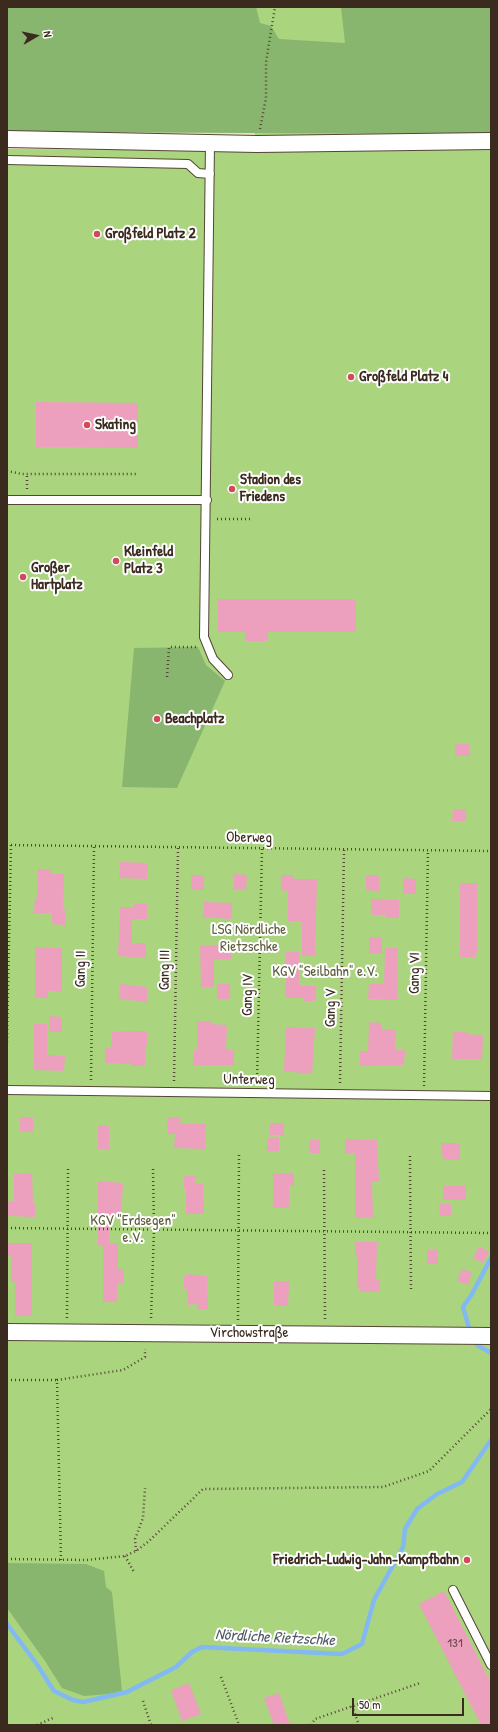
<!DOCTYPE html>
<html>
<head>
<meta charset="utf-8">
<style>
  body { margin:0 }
  #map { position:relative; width:498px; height:1732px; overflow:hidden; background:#ede0be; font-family:"Patrick Hand",sans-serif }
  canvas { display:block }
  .frame { position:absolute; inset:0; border:8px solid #3b2a1e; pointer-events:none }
  .north { position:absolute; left:16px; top:16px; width:40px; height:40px; -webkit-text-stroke:3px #fff; paint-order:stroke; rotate:81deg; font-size:11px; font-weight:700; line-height:16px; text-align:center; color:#3b2a1e }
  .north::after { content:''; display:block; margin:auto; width:14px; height:18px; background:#3b2a1e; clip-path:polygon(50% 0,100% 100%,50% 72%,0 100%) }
  .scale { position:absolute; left:352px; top:1698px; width:112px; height:18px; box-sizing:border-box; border:2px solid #3b2a1e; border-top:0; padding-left:5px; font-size:12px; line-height:14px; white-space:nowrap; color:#3b2a1e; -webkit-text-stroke:3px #fff; paint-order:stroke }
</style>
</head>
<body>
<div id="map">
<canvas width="498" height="1732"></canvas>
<div class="frame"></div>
<div class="north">N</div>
<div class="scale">50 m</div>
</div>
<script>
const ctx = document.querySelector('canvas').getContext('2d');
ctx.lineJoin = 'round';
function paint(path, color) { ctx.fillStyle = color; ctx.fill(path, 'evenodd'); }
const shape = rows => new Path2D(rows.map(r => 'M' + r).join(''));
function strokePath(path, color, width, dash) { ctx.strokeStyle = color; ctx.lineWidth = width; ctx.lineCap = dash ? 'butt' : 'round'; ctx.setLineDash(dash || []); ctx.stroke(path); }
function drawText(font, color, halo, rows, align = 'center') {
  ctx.font = font + ' "Patrick Hand",sans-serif'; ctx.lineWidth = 4; ctx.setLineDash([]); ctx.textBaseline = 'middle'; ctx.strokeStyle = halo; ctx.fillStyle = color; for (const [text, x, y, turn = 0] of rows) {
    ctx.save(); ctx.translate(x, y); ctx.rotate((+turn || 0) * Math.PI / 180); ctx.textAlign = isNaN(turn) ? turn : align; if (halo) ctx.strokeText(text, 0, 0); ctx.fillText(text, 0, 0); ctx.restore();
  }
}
const green = shape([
  [238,7,491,7,491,1725,7,1725,7,149,197,150,255,152,255,133]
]);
const forest = shape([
  [7,7,256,7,260,23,271,26,279,39,345,43,341,7,491,7,491,134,7,132],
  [198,647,206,665,225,681,177,788,122,787,134,648],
  [7,1563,86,1564,104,1571,106,1587,112,1592,122,1691,109,1694,84,1696,62,1688,45,1661,7,1608]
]);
const stream = shape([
  [469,1328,463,1307,472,1294,491,1258],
  [477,1345,491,1353],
  [7,1624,36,1663,54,1691,73,1700,83,1702,127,1692,176,1667,192,1652,202,1647,342,1654,362,1644,374,1600,403,1547,405,1529,417,1509,437,1494,462,1482,491,1440]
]);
const building = shape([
  [36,402,138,403,138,448,36,447],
  [218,599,356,599,356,632,268,632,268,641,245,641,245,632,218,632],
  [455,744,469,744,469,756,455,756],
  [453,809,466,809,466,821,452,821],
  [120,862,148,863,147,879,119,878],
  [38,869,51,869,50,874,64,874,63,910,66,910,65,925,52,924,52,913,34,913,35,898,37,898],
  [234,874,247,875,246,890,234,889],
  [191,875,204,875,204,890,191,890],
  [281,875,294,875,294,879,317,879,315,956,302,956,302,921,288,921,288,891,281,890],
  [366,875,379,875,379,891,366,890],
  [403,878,416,879,416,894,403,894],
  [460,883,477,883,477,953,475,953,475,957,460,957],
  [371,899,399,900,399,918,386,918,386,915,371,915],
  [204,902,232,903,231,919,203,917],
  [134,903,147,904,147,919,132,919,132,943,146,943,146,958,118,956,120,907,134,907],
  [369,937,382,938,382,953,369,953],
  [218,944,231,944,231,959,214,959,214,987,201,987,200,945,218,945],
  [35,947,62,948,62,992,48,991,48,998,35,998],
  [385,948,398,948,397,1000,368,999,369,984,384,984],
  [286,952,299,952,299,986,316,986,316,1001,303,1001,303,998,285,998],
  [120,984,147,987,147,1002,119,999],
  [217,984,230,984,230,999,217,999],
  [49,1016,62,1017,62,1032,49,1032],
  [197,1021,211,1021,211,1024,227,1025,226,1050,234,1050,234,1065,193,1065,194,1050,197,1050],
  [369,1022,381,1023,381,1029,396,1029,395,1050,405,1050,404,1065,360,1066,360,1051,368,1051],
  [34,1024,47,1024,47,1055,65,1056,64,1071,34,1070],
  [286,1027,315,1028,312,1074,284,1071],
  [134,1031,147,1031,147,1046,145,1046,145,1066,131,1066,131,1064,105,1063,105,1048,111,1048,112,1032],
  [453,1032,466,1032,466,1034,483,1035,482,1059,452,1059],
  [20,1117,33,1117,33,1132,20,1132],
  [167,1117,181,1117,180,1124,206,1124,205,1149,174,1148,175,1134,168,1134],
  [270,1123,284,1123,284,1135,270,1135],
  [98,1125,109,1125,109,1149,98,1149],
  [268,1138,279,1138,279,1151,267,1151],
  [345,1139,377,1140,379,1182,372,1182,373,1217,355,1218,355,1153,345,1153],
  [309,1140,320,1140,320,1153,309,1153],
  [442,1143,460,1143,460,1160,443,1159,443,1155,441,1155],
  [32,1173,33,1204,35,1204,35,1217,8,1216,8,1201,14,1201,14,1174],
  [273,1173,294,1173,294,1186,289,1186,289,1208,273,1208],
  [184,1176,196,1176,195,1183,203,1183,204,1214,186,1214,186,1189,184,1189],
  [98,1181,123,1183,121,1218,109,1218,109,1243,118,1243,118,1269,124,1269,124,1283,117,1283,117,1302,103,1302,103,1246,98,1246],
  [443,1186,466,1186,466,1200,443,1200],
  [439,1204,451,1204,451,1216,440,1216],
  [355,1242,377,1242,376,1279,380,1279,380,1292,360,1292,360,1288,357,1288,357,1255,355,1255],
  [8,1243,32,1243,32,1316,15,1316,15,1282,11,1282,11,1256,8,1256],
  [479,1246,489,1252,483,1263,473,1258],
  [427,1250,438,1250,438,1264,427,1264],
  [462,1269,472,1272,468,1285,457,1281],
  [188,1274,207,1276,208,1309,197,1309,197,1304,188,1305,187,1289,184,1289,184,1276,188,1276],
  [274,1281,289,1281,288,1306,274,1306],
  [444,1591,491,1683,491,1725,481,1725,419,1604],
  [189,1683,201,1714,182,1721,171,1690],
  [279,1693,290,1725,274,1725,264,1698]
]);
const path = shape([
  [260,129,266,98,266,62,275,7],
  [7,471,22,474,138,474],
  [27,489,27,474],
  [217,519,253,519],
  [167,677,169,647,196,647],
  [7,845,491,851],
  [7,1042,11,845],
  [91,1080,94,846],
  [174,1081,178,848],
  [257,1082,262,849],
  [340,1083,344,850],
  [424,1086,428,850],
  [410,1156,411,1289],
  [324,1170,325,1320],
  [7,1228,491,1233],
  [67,1318,68,1169],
  [151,1318,154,1229,153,1169],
  [238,1320,239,1152],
  [7,1380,57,1380],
  [136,1551,135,1539,143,1518,145,1488],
  [125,1556,134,1572],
  [7,1559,86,1560,125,1556,136,1551,149,1541,203,1489,383,1487,429,1471,491,1409],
  [61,1560,57,1380,123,1370,145,1357,145,1349],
  [221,1677,239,1725],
  [143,1701,151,1725],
  [352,1706,359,1725],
  [37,1725,55,1717],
  [311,1725,315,1719,420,1683]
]);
const lane = shape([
  [210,143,204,637,213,659,228,675],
  [7,160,188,164,198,173,210,174],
  [7,500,207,500],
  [7,1090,491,1096],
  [453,1590,491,1665]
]);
const street = shape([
  [7,139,257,144,491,141],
  [7,1332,491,1336]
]);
const markers = [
  [97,234,4,"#d1495b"],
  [351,377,4,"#d1495b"],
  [87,425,4,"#d1495b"],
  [232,489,4,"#d1495b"],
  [116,561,4,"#d1495b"],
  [23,577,4,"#d1495b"],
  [157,719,4,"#d1495b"],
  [467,1560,4,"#d1495b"]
];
const numberNames = [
  ["131",455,1644]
];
const poiNames = [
  ["Großfeld Platz 2",105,234],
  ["Großfeld Platz 4",359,377],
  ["Skating",95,425],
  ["Stadion des",240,480],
  ["Friedens",240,497],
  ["Kleinfeld",124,552],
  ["Platz 3",124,569],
  ["Großer",31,568],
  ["Hartplatz",31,585],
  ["Beachplatz",165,719],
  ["Friedrich-Ludwig-Jahn-Kampfbahn",459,1560,"right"]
];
const streetNames = [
  ["Oberweg",249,838,1],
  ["Gang II",81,969,-89],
  ["Gang III",165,970,-89],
  ["Gang VI",415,973,-89],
  ["Gang IV",248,995,-89],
  ["Gang V",331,1008,-89],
  ["Unterweg",249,1080,1],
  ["Virchowstraße",249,1333]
];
const parkNames = [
  ["LSG Nördliche",249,930],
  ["Rietzschke",249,947],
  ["KGV \"Seilbahn\" e.V.",325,972],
  ["KGV \"Erdsegen\"",133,1221],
  ["e.V.",133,1238]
];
const waterNames = [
  ["Nördliche Rietzschke",275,1638,3]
];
paint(green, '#abd47f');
paint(forest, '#88b66e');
strokePath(stream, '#83b9f2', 4.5);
paint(building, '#eca0be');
strokePath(lane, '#564536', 10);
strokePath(street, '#564536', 18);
strokePath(path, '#564536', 2.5, [1, 3]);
strokePath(lane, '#fff', 8);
strokePath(street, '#fff', 16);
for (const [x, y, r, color] of markers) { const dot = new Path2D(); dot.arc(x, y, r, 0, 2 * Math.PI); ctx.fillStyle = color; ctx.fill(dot); strokePath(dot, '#fff', 1.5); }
drawText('13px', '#674846', null, numberNames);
drawText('bold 15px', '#3b2a1e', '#fff', poiNames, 'left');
drawText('15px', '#3b2a1e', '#fff', streetNames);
drawText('15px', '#5d5d3b', '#fff', parkNames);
drawText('italic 16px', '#545c68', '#fff', waterNames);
</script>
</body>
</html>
